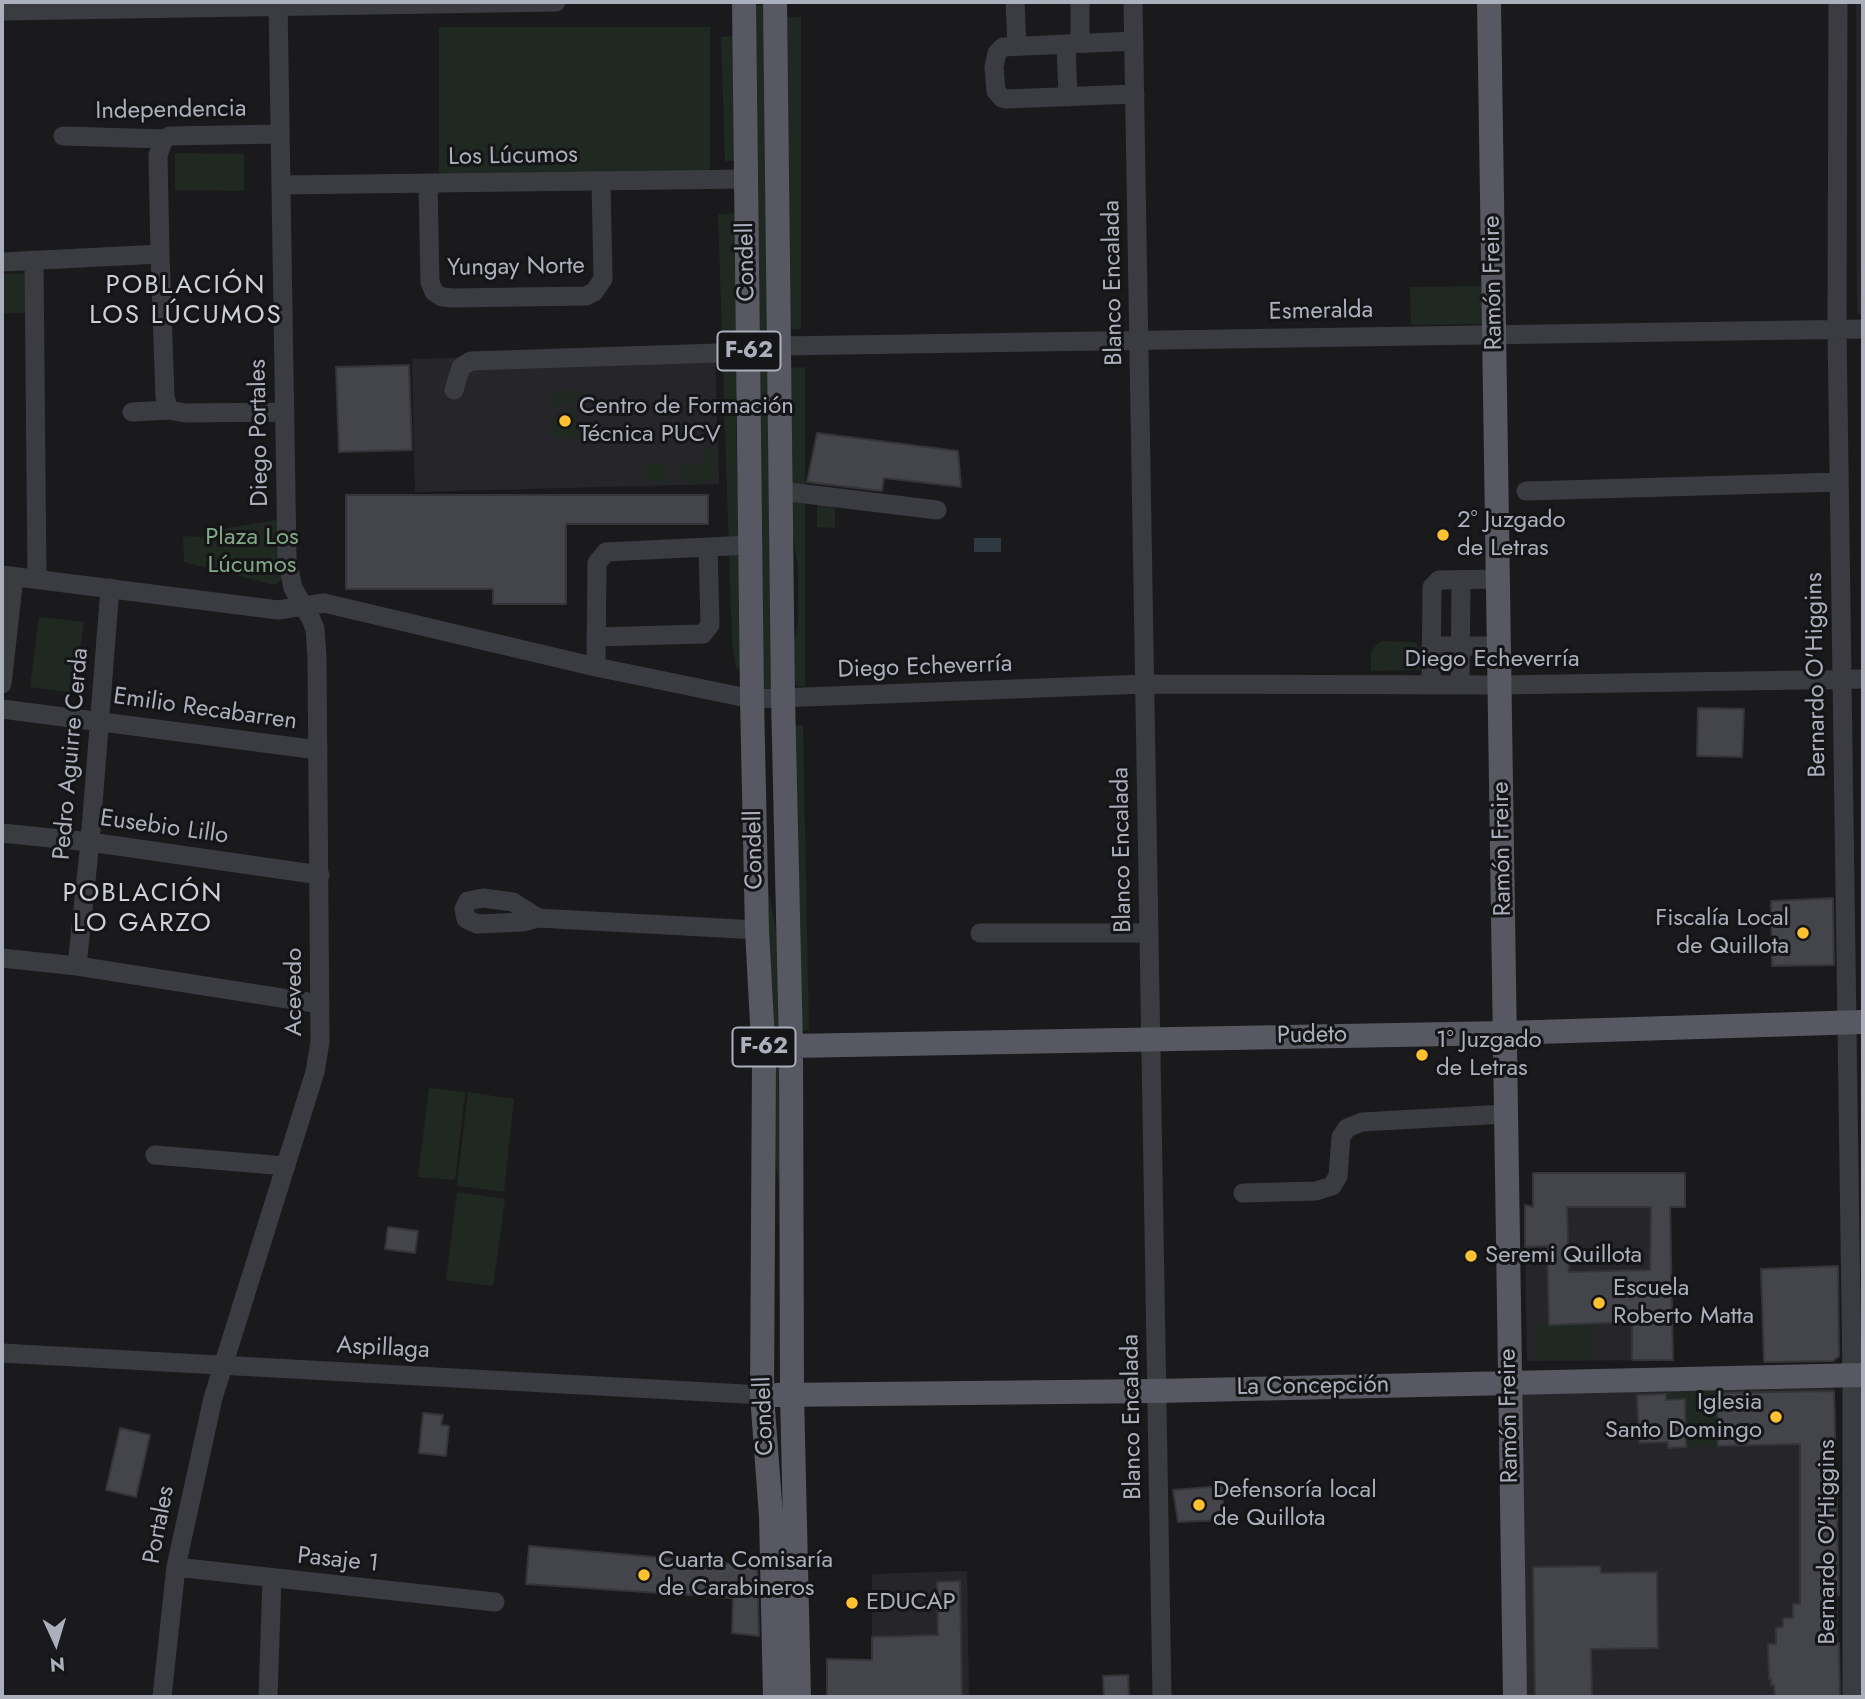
<!DOCTYPE html>
<html>
<head>
<meta charset="utf-8">
<style>
  body { margin:0 }
  #map { position:relative; width:1865px; height:1699px; overflow:hidden; background:#1a1a1d; font-family:Jost,sans-serif }
  canvas { display:block }
  .frame { position:absolute; inset:0; border:4px solid #acb0bd; pointer-events:none }
  .north { position:absolute; left:21px; top:1608px; width:70px; height:70px; -webkit-text-stroke:5px #151518; paint-order:stroke; rotate:176deg; font-size:19px; font-weight:700; line-height:28px; text-align:center; color:#acb0bd }
  .north::after { content:''; display:block; margin:auto; width:24px; height:32px; background:#acb0bd; clip-path:polygon(50% 0,100% 100%,50% 72%,0 100%) }
</style>
</head>
<body>
<div id="map">
<canvas width="1865" height="1699"></canvas>
<div class="frame"></div>
<div class="north">N</div>
</div>
<script>
const ctx = document.querySelector('canvas').getContext('2d');
ctx.lineJoin = 'round';
function paint(path, color) { ctx.fillStyle = color; ctx.fill(path, 'evenodd'); }
const shape = rows => new Path2D(rows.map(r => 'M' + r).join(''));
function strokePath(path, color, width, dash) { ctx.strokeStyle = color; ctx.lineWidth = width; ctx.lineCap = dash ? 'butt' : 'round'; ctx.setLineDash(dash || []); ctx.stroke(path); }
function drawText(font, color, halo, rows, align = 'center') {
  ctx.font = font + ' Jost,sans-serif'; ctx.lineWidth = 6; ctx.setLineDash([]); ctx.textBaseline = 'middle'; ctx.strokeStyle = halo; ctx.fillStyle = color; for (const [text, x, y, turn = 0] of rows) {
    ctx.save(); ctx.translate(x, y); ctx.rotate((+turn || 0) * Math.PI / 180); ctx.textAlign = isNaN(turn) ? turn : align; if (halo) ctx.strokeText(text, 0, 0); ctx.fillText(text, 0, 0); ctx.restore();
  }
}
const built = shape([
  [1856,2,1863,2,1863,314,1857,314],
  [715,350,719,484,415,492,412,359],
  [1567,1207,1670,1207,1673,1360,1527,1361,1525,1247,1568,1245],
  [1834,1388,1840,1697,1526,1697,1517,1394],
  [967,1571,969,1697,872,1697,872,1574]
]);
const green = shape([
  [754,5,765,5,776,686,768,694,759,688],
  [783,17,801,17,801,329,788,330],
  [439,27,710,27,710,175,439,176],
  [741,36,742,161,725,161,721,37],
  [175,153,244,154,244,191,175,190],
  [737,213,743,375,736,400,736,429,743,671,736,668,732,643,718,214],
  [2,274,27,274,28,313,2,313],
  [1486,286,1486,324,1411,325,1410,287],
  [805,367,805,686,798,686,791,682,791,654,798,623,798,566,792,531,788,368],
  [553,390,577,391,578,398,552,409],
  [574,406,584,440,552,436,554,414],
  [716,448,717,481,680,483,679,465,702,464,702,449],
  [644,464,669,464,669,482,644,482],
  [817,497,835,501,835,528,817,527],
  [277,520,282,575,281,580,275,585,184,562,183,536,201,537,227,528],
  [39,617,84,622,74,693,30,687],
  [1382,641,1415,642,1423,652,1423,670,1371,671,1371,650],
  [792,725,803,725,809,1030,798,1030],
  [767,880,778,944,781,1042,774,1047],
  [782,1061,781,1197,774,1152,770,1064],
  [429,1088,465,1092,455,1180,418,1177],
  [468,1092,514,1099,504,1192,457,1186],
  [457,1192,505,1199,493,1286,446,1280],
  [1593,1324,1593,1359,1536,1360,1535,1325],
  [1666,1390,1717,1391,1718,1446,1686,1447,1685,1399,1666,1400]
]);
const water = shape([
  [974,538,1001,538,1001,552,974,552]
]);
const building = shape([
  [409,365,412,450,339,452,336,367,409,365],
  [817,433,958,451,961,487,884,478,882,491,807,482,817,433],
  [346,495,708,495,708,524,566,524,566,604,493,604,493,589,346,589,346,495],
  [1698,708,1744,709,1742,757,1697,756,1698,708],
  [1833,898,1834,965,1772,966,1771,901,1833,898],
  [1533,1173,1685,1173,1685,1207,1670,1207,1673,1360,1632,1360,1632,1322,1549,1325,1547,1246,1525,1247,1525,1205,1533,1207,1533,1173],
  [1567,1207,1651,1207,1650,1270,1569,1272,1567,1207],
  [388,1227,418,1231,415,1253,385,1249,388,1227],
  [1838,1266,1839,1356,1833,1361,1764,1362,1761,1269,1838,1266],
  [1834,1391,1839,1595,1835,1595,1836,1643,1839,1643,1840,1697,1775,1697,1774,1685,1771,1685,1771,1679,1769,1679,1768,1644,1776,1644,1776,1628,1783,1627,1783,1618,1793,1618,1793,1604,1800,1604,1800,1444,1718,1446,1717,1393,1834,1391],
  [1666,1394,1666,1400,1685,1399,1686,1447,1668,1448,1668,1442,1639,1443,1637,1395,1666,1394],
  [423,1413,443,1415,441,1425,449,1426,446,1456,419,1453,423,1413],
  [120,1428,150,1435,136,1497,106,1490,120,1428],
  [1223,1486,1223,1520,1178,1522,1173,1490,1223,1486],
  [529,1546,757,1566,759,1636,732,1633,733,1598,526,1584,529,1546],
  [1600,1566,1601,1573,1657,1572,1658,1648,1591,1649,1592,1697,1535,1697,1533,1567,1600,1566],
  [960,1581,962,1697,827,1697,827,1659,872,1660,872,1637,938,1635,937,1582,960,1581],
  [1128,1675,1129,1697,1104,1697,1103,1676,1128,1675]
]);
const minor = shape([
  [1015,2,1017,46],
  [1080,2,1080,43],
  [1133,2,1162,1697],
  [1838,2,1837,329,1852,1375,1852,1697],
  [2,11,556,2],
  [1134,41,1003,47,997,53,994,67,996,91,1002,98,1006,99,1135,94],
  [1066,44,1068,97],
  [63,136,164,139,170,136,280,134],
  [164,139,158,155,160,254,165,397,169,410],
  [428,183,430,282,434,292,442,297,453,298,586,296,594,292,603,279,601,181],
  [281,185,746,179],
  [34,260,37,579],
  [2,262,160,254],
  [780,346,1863,329],
  [454,390,461,367,471,361,749,352],
  [132,412,169,410,185,413,285,412],
  [781,491,937,510],
  [1526,491,1839,482],
  [2,575,278,610,324,603,596,667,752,699,1145,684,1500,685,1863,679],
  [596,637,703,634,710,625,708,548],
  [1431,646,1500,646],
  [596,667,597,563,606,552,750,545],
  [2,684,14,577],
  [1431,685,1432,587,1439,580,1499,579],
  [1460,685,1461,580],
  [2,709,318,750],
  [2,833,90,842,320,875],
  [538,918,523,922,477,924,466,919,464,909,468,901,483,898,513,902,538,918,757,930],
  [980,933,1149,933],
  [2,958,77,966,320,1004],
  [77,966,90,842,110,588],
  [155,1155,286,1166],
  [1243,1193,1316,1191,1332,1186,1338,1176,1341,1137,1347,1128,1362,1122,1505,1114],
  [2,1353,762,1395],
  [176,1567,495,1602],
  [162,1697,176,1567,213,1398,315,1072,320,1042,317,658,315,629,311,619,293,588,287,558,278,2],
  [268,1697,272,1579]
]);
const major = shape([
  [744,2,752,699,757,930,764,1060,762,1395,771,1516,775,1697],
  [775,2,783,698,791,1046,792,1395,799,1697],
  [1489,2,1515,1697],
  [777,1053,791,1046,1505,1033,1863,1022],
  [777,1395,1157,1391,1863,1375]
]);
const markers = [
  [565,421,7,"#ffc130"],
  [1443,535,7,"#ffc130"],
  [1803,933,7,"#ffc130"],
  [1422,1055,7,"#ffc130"],
  [1471,1256,7,"#ffc130"],
  [1599,1303,7,"#ffc130"],
  [1776,1417,7,"#ffc130"],
  [1199,1505,7,"#ffc130"],
  [644,1575,7,"#ffc130"],
  [852,1603,7,"#ffc130"]
];
const shields = [
  [749,351,63],
  [764,1047,63]
];
const shieldNames = [
  ["F-62",749,351],
  ["F-62",764,1047]
];
const streetNames = [
  ["Independencia",171,111,-1],
  ["Los Lúcumos",513,157,-1],
  ["Condell",747,262,-91],
  ["Yungay Norte",516,268,-1],
  ["Blanco Encalada",1114,283,-91],
  ["Ramón Freire",1494,283,-91],
  ["Esmeralda",1321,312,-1],
  ["Diego Portales",260,433,-91],
  ["Diego Echeverría",1492,660],
  ["Diego Echeverría",925,668,-2],
  ["Bernardo O'Higgins",1817,675,-91],
  ["Emilio Recabarren",205,710,8],
  ["Pedro Aguirre Cerda",72,754,-85],
  ["Eusebio Lillo",164,828,8],
  ["Ramón Freire",1503,849,-91],
  ["Condell",755,850,-91],
  ["Blanco Encalada",1123,850,-91],
  ["Acevedo",295,992,-90],
  ["Pudeto",1312,1036,-1],
  ["Aspillaga",383,1349,3],
  ["La Concepción",1313,1387,-1],
  ["Condell",765,1416,-92],
  ["Ramón Freire",1510,1416,-91],
  ["Blanco Encalada",1133,1417,-91],
  ["Portales",160,1525,-79],
  ["Bernardo O'Higgins",1828,1542,-90],
  ["Pasaje 1",338,1561,6]
];
const poiNames = [
  ["Centro de Formación",579,407],
  ["Técnica PUCV",579,435],
  ["2º Juzgado",1457,521],
  ["de Letras",1457,549],
  ["Fiscalía Local",1789,919,"right"],
  ["de Quillota",1789,947,"right"],
  ["1º Juzgado",1436,1041],
  ["de Letras",1436,1069],
  ["Seremi Quillota",1485,1256],
  ["Escuela",1613,1289],
  ["Roberto Matta",1613,1317],
  ["Iglesia",1762,1403,"right"],
  ["Santo Domingo",1762,1431,"right"],
  ["Defensoría local",1213,1491],
  ["de Quillota",1213,1519],
  ["Cuarta Comisaría",658,1561],
  ["de Carabineros",658,1589],
  ["EDUCAP",866,1603]
];
const parkNames = [
  ["Plaza Los",252,538],
  ["Lúcumos",252,566]
];
const neighbourhoodNames = [
  ["POBLACIÓN",186,287],
  ["LOS LÚCUMOS",186,317],
  ["POBLACIÓN",143,895],
  ["LO GARZO",143,925]
];
paint(built, '#26262a');
paint(green, '#1f2821');
paint(water, '#2f3942');
paint(building, '#44454a');
strokePath(building, '#343439', 2);
strokePath(minor, '#3b3c42', 19);
strokePath(major, '#575861', 24);
for (const [x, y, r, color] of markers) { const dot = new Path2D(); dot.arc(x, y, r, 0, 2 * Math.PI); ctx.fillStyle = color; ctx.fill(dot); strokePath(dot, '#151518', 2.5); }
for (const [x, y, w] of shields) { const box = new Path2D(); box.roundRect(x - w / 2, y - 19.5, w, 39, 5); ctx.fillStyle = '#151518'; ctx.fill(box); strokePath(box, '#acb0bd', 2); }
drawText('bold 23px', '#acb0bd', null, shieldNames);
drawText('24px', '#acb0bd', '#151518', streetNames);
drawText('24px', '#acb0bd', '#151518', poiNames, 'left');
drawText('24px', '#82a986', '#151518', parkNames);
ctx.letterSpacing = '2px';
drawText('26px', '#cdd0d9', '#151518', neighbourhoodNames);
ctx.letterSpacing = '0px';
</script>
</body>
</html>
